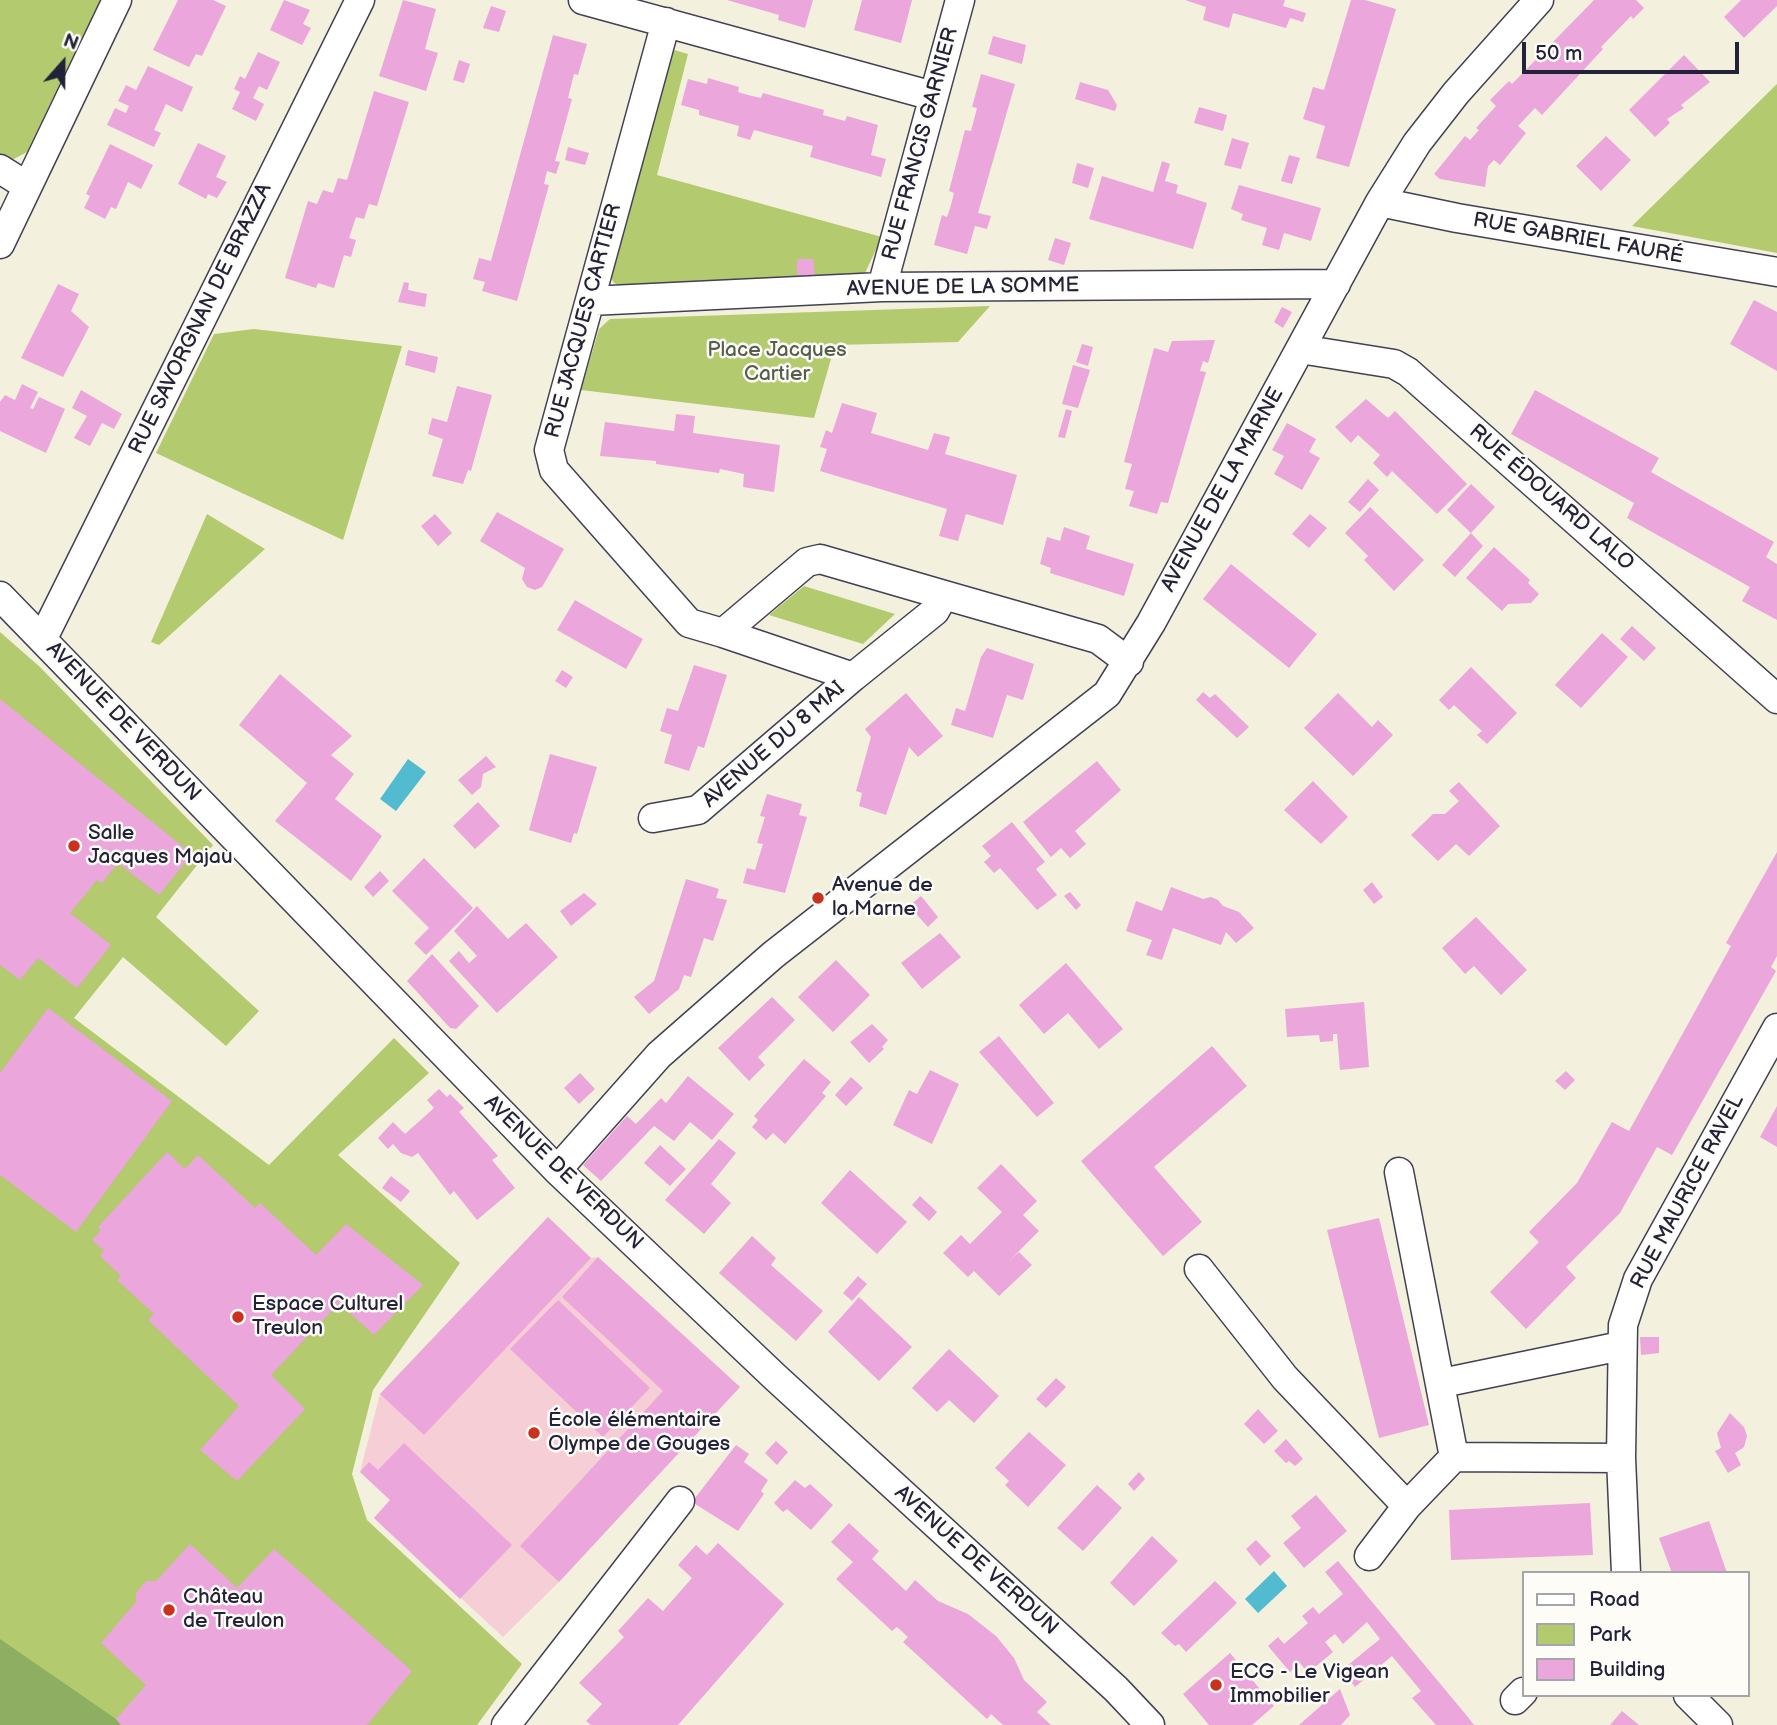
<!DOCTYPE html>
<html>
<head>
<meta charset="utf-8">
<style>
  body { margin:0 }
  #map { position:relative; width:1777px; height:1725px; overflow:hidden; background:#f4f0de; font-family:"Balsamiq Sans",sans-serif }
  canvas { display:block }
  .legend { position:absolute; left:1522px; top:1571px; width:228px; height:126px; box-sizing:border-box; background:#fdfcf7; border:2px solid #a5a5ac; margin:0; padding:9px 12px; list-style:none; font-size:21px; color:#22223b }
  .legend li { display:flex; align-items:center; gap:14px; height:35px }
  .legend b { width:35px; border:2px solid #a5a5ac }
  .north { position:absolute; left:28px; top:28px; width:70px; height:70px; -webkit-text-stroke:5px #fdfcf7; paint-order:stroke; rotate:21deg; font-size:19px; font-weight:700; line-height:28px; text-align:center; color:#22223b }
  .north::after { content:''; display:block; margin:auto; width:24px; height:32px; background:#22223b; clip-path:polygon(50% 0,100% 100%,50% 72%,0 100%) }
  .scale { position:absolute; left:1522px; top:42px; width:217px; height:32px; box-sizing:border-box; border:4px solid #22223b; border-top:0; padding-left:9px; font-size:21px; line-height:24px; white-space:nowrap; color:#22223b; -webkit-text-stroke:5px #fdfcf7; paint-order:stroke }
</style>
</head>
<body>
<div id="map">
<canvas width="1777" height="1725"></canvas>
<ul class="legend">
<li><b style="height:9px;background:#fff"></b>Road</li>
<li><b style="height:19px;background:#b3ca6e"></b>Park</li>
<li><b style="height:19px;background:#eba6dc"></b>Building</li>
</ul>
<div class="north">N</div>
<div class="scale">50 m</div>
</div>
<script>
const ctx = document.querySelector('canvas').getContext('2d');
ctx.lineJoin = 'round';
function paint(path, color) { ctx.fillStyle = color; ctx.fill(path, 'evenodd'); }
const shape = rows => new Path2D(rows.map(r => 'M' + r).join(''));
function strokePath(path, color, width, dash) { ctx.strokeStyle = color; ctx.lineWidth = width; ctx.lineCap = dash ? 'butt' : 'round'; ctx.setLineDash(dash || []); ctx.stroke(path); }
function drawText(font, color, halo, rows, align = 'center') {
  ctx.font = font + ' "Balsamiq Sans",sans-serif'; ctx.lineWidth = 5; ctx.setLineDash([]); ctx.textBaseline = 'middle'; ctx.strokeStyle = halo; ctx.fillStyle = color; for (const [text, x, y, turn = 0] of rows) {
    ctx.save(); ctx.translate(x, y); ctx.rotate((+turn || 0) * Math.PI / 180); ctx.textAlign = isNaN(turn) ? turn : align; if (halo) ctx.strokeText(text, 0, 0); ctx.fillText(text, 0, 0); ctx.restore();
  }
}
const built = shape([
  [548,1217,591,1258,598,1257,740,1387,559,1582,503,1637,374,1518,390,1500,360,1472,380,1394]
]);
const green = shape([
  [0,0,100,0,27,152,12,160,0,156],
  [667,48,688,54,657,175,882,237,864,275,623,287,614,283,609,274],
  [1777,84,1777,253,1632,226],
  [990,306,958,342,835,345,814,418,581,390,599,329,610,319],
  [254,329,402,346,343,540,156,453,214,334],
  [207,514,265,549,159,645,151,642],
  [804,586,895,614,863,644,769,615],
  [0,632,40,667,213,845,156,917,259,1011,226,1046,123,957,74,1018,269,1165,394,1038,429,1073,338,1155,460,1263,373,1390,352,1474,367,1520,522,1664,477,1725,0,1725]
]);
const forest = shape([
  [0,1639,116,1719,121,1725,0,1725]
]);
const water = shape([
  [408,759,426,772,396,811,380,799],
  [1274,1571,1287,1586,1258,1613,1245,1599]
]);
const building = shape([
  [178,0,213,0,226,6,202,56,196,54,189,67,153,50],
  [284,0,310,10,303,24,311,28,302,45,270,30],
  [403,0,436,9,425,49,438,53,426,91,379,76],
  [727,0,813,0,805,28,778,20,779,15],
  [862,0,912,0,901,43,854,30],
  [1185,0,1285,0,1283,6,1306,13,1303,22,1290,18,1286,28,1233,13,1229,28,1203,20,1206,7],
  [1351,0,1365,0,1396,9,1349,167,1316,158,1325,126,1303,119,1313,87,1324,90],
  [1594,0,1636,0,1644,8,1633,19,1631,16,1601,47,1603,49,1542,115,1535,108,1518,126,1526,133,1500,165,1494,160,1488,166,1485,187,1440,179,1434,174,1465,136,1470,140,1479,130,1476,128,1496,106,1490,100,1509,81,1512,84],
  [1741,0,1777,0,1777,6,1744,38,1724,17],
  [491,6,506,11,499,32,483,28],
  [553,35,587,44,578,75,574,74,568,98,572,99,555,161,560,162,556,174,547,171,544,184,549,185,517,301,482,291,485,282,473,279,479,258,491,261],
  [993,36,1026,45,1022,64,988,54],
  [258,52,280,62,267,90,259,86,253,98,264,104,256,121,232,109,240,92,234,89,240,76,245,79],
  [1684,55,1710,82,1681,105,1684,108,1667,119,1670,123,1655,137,1629,110],
  [459,60,470,64,464,83,453,80],
  [148,66,193,87,182,112,166,104,154,130,161,133,154,147,107,125,115,108,126,113,129,106,118,101,126,85,136,90],
  [981,74,1015,84,978,213,991,216,987,229,975,226,967,254,934,245,942,215,947,217,951,205,954,193,949,191,965,130,971,131,977,108,972,107],
  [708,78,739,87,738,92,748,95,761,98,763,93,824,110,823,115,845,121,847,116,878,125,871,155,886,159,881,177,810,157,813,146,754,130,750,140,737,136,739,126,699,115,699,110,681,105,688,79,707,84],
  [1080,82,1108,90,1117,105,1115,111,1075,99],
  [374,91,409,102,377,206,369,204,364,219,356,217,349,238,356,240,351,257,344,255,334,288,318,283,316,288,285,278,308,201,317,204,323,190,333,193,338,178,347,180],
  [1199,107,1227,115,1223,131,1194,123],
  [1606,136,1631,160,1601,191,1576,166],
  [1232,138,1249,143,1241,169,1224,165],
  [198,143,226,156,216,177,227,182,217,198,208,194,206,199,178,184],
  [110,144,153,165,141,189,128,182,116,209,111,207,105,219,84,208,90,196,86,194],
  [568,147,589,153,585,165,565,160],
  [1289,155,1300,158,1292,184,1281,181],
  [1162,161,1170,164,1165,181,1178,185,1176,193,1207,203,1193,249,1089,219,1102,176,1153,192],
  [1077,163,1094,168,1088,188,1072,183],
  [1239,185,1321,208,1311,241,1284,233,1279,250,1262,245,1267,228,1241,220,1243,214,1231,209],
  [1055,238,1071,243,1064,265,1048,260],
  [797,259,813,259,815,275,797,275],
  [404,282,409,283,408,290,427,294,425,307,398,302],
  [58,284,79,294,71,311,89,327,63,377,21,358],
  [1754,300,1777,312,1777,371,1730,344],
  [1282,307,1292,312,1283,328,1274,322],
  [1215,340,1208,363,1203,361,1200,371,1206,372,1168,503,1161,502,1157,514,1129,506,1134,491,1125,489,1132,464,1124,462,1154,348,1168,352,1172,341],
  [1082,344,1093,347,1088,366,1076,362],
  [408,350,438,357,435,373,405,365],
  [1073,365,1090,370,1078,408,1062,404],
  [22,384,38,392,30,408,33,409,39,397,65,409,46,453,0,431,0,402,5,395,15,400],
  [457,386,492,395,471,471,468,470,463,484,432,476,443,439,428,434,432,418,447,422],
  [81,390,122,414,114,429,102,423,90,446,74,438,87,416,72,408],
  [1535,390,1659,458,1651,472,1774,542,1766,557,1777,564,1777,620,1742,601,1750,587,1627,518,1634,503,1511,434],
  [1366,399,1388,418,1395,411,1467,484,1437,514,1392,471,1387,477,1373,463,1380,455,1358,435,1351,443,1335,427],
  [842,403,877,413,871,433,928,450,934,433,950,437,945,454,1017,475,1003,525,966,514,958,541,939,536,947,509,820,471,827,449,820,447,826,430,832,433],
  [1066,409,1072,411,1065,438,1058,437],
  [676,414,695,416,693,433,780,445,774,492,743,487,744,474,720,469,719,473,656,464,656,461,600,456,605,422,674,431],
  [1287,423,1316,439,1309,452,1320,458,1302,490,1274,474,1284,456,1272,450],
  [1368,479,1379,490,1360,512,1348,502],
  [1471,484,1495,507,1471,533,1447,510],
  [1370,507,1424,560,1394,591,1364,560,1368,556,1345,533],
  [497,512,564,549,542,587,535,590,527,587,522,579,525,568,480,541],
  [435,514,452,533,438,546,421,526],
  [1310,514,1327,528,1309,548,1292,534],
  [1064,527,1090,536,1086,549,1134,564,1124,596,1050,573,1051,568,1040,564,1047,537,1060,541],
  [1471,533,1483,546,1455,577,1442,565],
  [1494,547,1530,580,1528,583,1539,594,1531,603,1508,604,1502,611,1466,578],
  [1231,564,1317,634,1289,668,1203,599],
  [575,600,643,639,626,669,557,630],
  [1632,626,1656,648,1644,661,1620,639],
  [1602,633,1628,657,1581,708,1555,685],
  [987,648,1034,664,1023,700,1007,695,993,738,951,725,956,708,965,711,981,657],
  [694,665,727,675,704,748,698,746,689,771,664,763,672,735,660,731,667,708,678,711],
  [1471,667,1517,713,1487,744,1477,735,1482,731,1470,720,1454,705,1449,710,1439,700],
  [562,670,573,677,566,688,555,681],
  [280,674,352,736,331,755,354,774,335,799,382,836,351,881,275,821,307,783,239,725],
  [1203,692,1210,698,1215,694,1249,727,1237,738,1196,700],
  [906,693,943,736,918,757,909,747,886,815,859,806,862,793,856,791,871,737,865,729],
  [1338,693,1372,727,1378,720,1393,735,1353,776,1304,728],
  [0,699,192,854,159,895,118,863,102,883,97,880,70,913,111,945,77,988,38,958,20,980,0,965],
  [550,754,597,767,577,834,574,833,571,843,529,830],
  [486,756,496,767,483,774,481,787,472,795,458,780],
  [1097,761,1121,790,1075,831,1086,844,1070,858,1061,848,1051,857,1023,822],
  [1313,781,1348,817,1321,844,1284,810],
  [1459,782,1500,826,1469,856,1456,844,1438,861,1411,835,1433,814,1445,814,1459,801,1449,791],
  [767,794,802,804,799,815,807,817,785,893,743,883,747,868,755,870,763,844,757,843,765,817,760,816],
  [478,802,500,826,475,849,453,826],
  [1012,822,1045,862,1036,869,1057,895,1037,910,1000,868,994,873,984,862,991,856,982,846],
  [1777,852,1777,956,1771,967,1776,971,1672,1155,1657,1147,1620,1213,1566,1267,1576,1278,1526,1329,1490,1292,1539,1242,1529,1232,1577,1183,1612,1122,1629,1131,1731,946,1726,943],
  [424,858,473,908,426,955,414,943,429,928,392,891],
  [380,871,389,881,373,897,364,887],
  [686,879,719,889,716,898,727,900,713,941,704,938,691,977,684,975,679,989,649,1014,634,997,654,981],
  [1372,882,1383,897,1374,904,1363,890],
  [1171,887,1203,899,1211,897,1218,900,1223,906,1239,912,1254,928,1236,943,1226,932,1221,945,1173,928,1162,960,1146,955,1152,940,1126,931,1136,901,1162,911],
  [1070,892,1081,905,1076,910,1064,896],
  [584,893,597,904,571,926,560,911],
  [921,896,938,917,928,927,909,906],
  [477,906,508,939,526,923,558,957,497,1013,449,961,459,951,469,963,477,956,454,931],
  [1476,917,1527,970,1501,995,1474,966,1465,974,1442,948],
  [940,933,961,957,922,989,901,963],
  [432,954,479,1006,456,1029,450,1028,407,981],
  [836,960,870,995,833,1032,798,997],
  [1066,963,1123,1029,1099,1049,1068,1013,1044,1034,1019,1005],
  [772,997,795,1020,758,1057,765,1065,749,1081,718,1048],
  [1364,1002,1369,1067,1340,1070,1337,1034,1333,1034,1333,1041,1320,1042,1319,1035,1287,1037,1285,1009],
  [48,1008,172,1101,76,1232,0,1175,0,1073],
  [872,1024,888,1040,882,1047,884,1049,869,1063,850,1042],
  [999,1036,1054,1103,1037,1117,979,1052],
  [1212,1046,1247,1086,1154,1167,1202,1222,1163,1256,1081,1161],
  [804,1059,831,1082,822,1093,826,1096,785,1144,773,1133,766,1140,752,1127,758,1120,754,1116],
  [930,1070,959,1084,932,1144,893,1125,909,1090,917,1094],
  [1566,1071,1575,1080,1565,1090,1555,1081],
  [580,1073,595,1089,579,1104,564,1088],
  [688,1076,734,1114,712,1140,690,1122,674,1141,654,1126,601,1181,583,1165,627,1116,636,1124,661,1098,666,1103],
  [851,1077,863,1088,846,1106,835,1095],
  [439,1089,447,1097,450,1094,464,1108,459,1112,498,1156,492,1160,515,1188,477,1220,454,1191,450,1195,418,1153,412,1157,401,1153,393,1144,388,1149,378,1138,393,1122,405,1134,434,1108,427,1100],
  [1777,1106,1777,1147,1760,1137],
  [719,1139,736,1153,711,1184,731,1203,704,1234,665,1200],
  [660,1145,686,1169,670,1186,644,1163],
  [167,1152,185,1169,198,1155,255,1208,260,1203,316,1255,346,1224,423,1285,374,1335,339,1303,271,1375,305,1409,237,1481,200,1450,239,1406,148,1320,154,1314,117,1280,121,1276,100,1256,104,1251,92,1240,101,1230,98,1227],
  [1001,1164,1037,1201,1023,1215,1039,1231,1009,1261,1019,1252,1032,1265,999,1296,974,1271,968,1277,943,1253,961,1235,970,1244,1002,1212,977,1188],
  [850,1170,907,1222,877,1254,821,1203],
  [391,1176,410,1191,401,1202,382,1188],
  [920,1196,937,1212,929,1221,912,1205],
  [548,1217,591,1258,424,1435,380,1394],
  [1379,1218,1429,1425,1379,1438,1327,1230],
  [752,1236,776,1258,771,1265,823,1311,796,1341,719,1273],
  [598,1257,740,1387,559,1582,520,1546,663,1391,562,1297],
  [858,1276,867,1284,852,1301,843,1293],
  [859,1297,912,1347,879,1381,828,1332],
  [558,1300,650,1388,603,1437,510,1349],
  [1640,1337,1659,1337,1659,1353,1641,1355],
  [949,1349,999,1396,974,1423,949,1400,937,1412,912,1388],
  [1056,1378,1066,1387,1046,1408,1036,1399],
  [1258,1409,1278,1431,1264,1444,1244,1424],
  [1730,1413,1744,1427,1747,1436,1744,1447,1735,1453,1741,1465,1728,1473,1715,1451,1721,1448,1717,1433],
  [1029,1432,1066,1465,1028,1507,1005,1485,1009,1481,995,1468],
  [1286,1439,1303,1459,1295,1466,1289,1461,1286,1463,1274,1451],
  [776,1441,788,1452,777,1465,765,1453],
  [404,1443,512,1545,460,1599,374,1518,390,1500,360,1472,369,1462,378,1470],
  [736,1445,749,1454,744,1462,768,1480,761,1491,764,1494,738,1531,692,1502],
  [1139,1472,1145,1479,1134,1491,1128,1484],
  [795,1480,805,1488,810,1484,833,1505,811,1530,787,1509,783,1512,774,1503],
  [1097,1485,1122,1508,1083,1551,1057,1528],
  [1316,1495,1347,1531,1304,1568,1283,1543,1301,1528,1291,1516],
  [1590,1503,1593,1555,1451,1560,1449,1510],
  [1709,1521,1727,1573,1672,1573,1659,1538],
  [849,1523,879,1551,872,1559,906,1591,915,1580,938,1601,968,1614,996,1636,1014,1658,1024,1680,1047,1702,1037,1712,1051,1725,1003,1725,991,1714,987,1719,903,1642,908,1637,897,1627,892,1631,836,1579,853,1562,831,1542],
  [1152,1536,1178,1561,1134,1606,1110,1583],
  [1256,1540,1271,1556,1260,1566,1246,1549],
  [718,1543,784,1604,678,1725,591,1725,586,1721,602,1704,579,1683,624,1637,618,1631,648,1598,663,1611,692,1578,678,1565,696,1545,707,1555],
  [190,1544,237,1588,274,1549,412,1671,367,1725,121,1725,116,1719,146,1685,101,1643,136,1602,136,1593,146,1581,156,1581],
  [1338,1561,1467,1716,1474,1725,1436,1725,1412,1698,1421,1691,1392,1656,1355,1687,1342,1670,1380,1639,1367,1622,1343,1644,1335,1634,1325,1642,1333,1652,1308,1673,1300,1663,1290,1672,1268,1646,1278,1637,1284,1644,1308,1623,1302,1616,1313,1607,1319,1614,1343,1594,1325,1572],
  [1215,1581,1237,1603,1186,1652,1179,1644,1175,1646,1161,1633],
  [1230,1653,1274,1706,1252,1725,1209,1725,1183,1694],
  [1340,1689,1350,1715,1341,1725,1299,1725],
  [1622,1711,1639,1725,1610,1725]
]);
const street = shape([
  [583,0,933,96],
  [666,22,549,450,554,470,689,623,723,633],
  [0,169,27,186],
  [1380,202,1457,218,1777,272],
  [0,244,117,0],
  [882,287,960,0],
  [590,301,882,287,1336,284],
  [1300,349,1394,364,1408,372,1777,699],
  [820,559,944,595,935,611,853,677,723,633,807,562,820,559],
  [944,595,1098,639,1129,662],
  [0,596,557,1170,775,1377,1116,1689,1150,1725],
  [43,638,360,0],
  [653,818,698,810,853,677],
  [557,1170,659,1055,773,955,1107,694,1151,623,1380,202,1417,143,1456,93,1539,0],
  [1399,1172,1454,1457,1621,1458],
  [1199,1269,1285,1378,1407,1506],
  [1442,1383,1621,1346],
  [1369,1556,1407,1506,1454,1457],
  [1626,1573,1621,1458,1623,1325,1638,1279,1777,1028],
  [1688,1695,1718,1725],
  [1515,1700,1523,1692],
  [506,1725,680,1501]
]);
const markers = [
  [74,846,7,"#c8321e"],
  [818,898,7,"#c8321e"],
  [238,1317,7,"#c8321e"],
  [534,1433,7,"#c8321e"],
  [169,1610,7,"#c8321e"],
  [1216,1685,7,"#c8321e"]
];
const streetNames = [
  ["RUE FRANCIS GARNIER",921,144,-75],
  ["RUE GABRIEL FAURÉ",1578,239,10],
  ["AVENUE DE LA SOMME",963,288,-1],
  ["RUE SAVORGNAN DE BRAZZA",201,319,-64],
  ["RUE JACQUES CARTIER",584,321,-75],
  ["AVENUE DE LA MARNE",1223,490,-61],
  ["RUE ÉDOUARD LALO",1551,498,41],
  ["AVENUE DE VERDUN",123,722,46],
  ["AVENUE DU 8 MAI",774,745,-41],
  ["AVENUE DE VERDUN",563,1173,44],
  ["RUE MAURICE RAVEL",1688,1192,-62],
  ["AVENUE DE VERDUN",976,1561,42]
];
const parkNames = [
  ["Place Jacques",777,351],
  ["Cartier",777,375]
];
const poiNames = [
  ["Salle",88,834],
  ["Jacques Majau",88,858],
  ["Avenue de",832,886],
  ["la Marne",832,910],
  ["Espace Culturel",252,1305],
  ["Treulon",252,1329],
  ["École élémentaire",548,1421],
  ["Olympe de Gouges",548,1445],
  ["Château",183,1598],
  ["de Treulon",183,1622],
  ["ECG - Le Vigean",1230,1673],
  ["Immobilier",1230,1697]
];
paint(built, '#f6cfd6');
paint(green, '#b3ca6e');
paint(forest, '#8eae61');
paint(water, '#53bbd0');
paint(building, '#eba6dc');
strokePath(street, '#424153', 31);
strokePath(street, '#fff', 28);
for (const [x, y, r, color] of markers) { const dot = new Path2D(); dot.arc(x, y, r, 0, 2 * Math.PI); ctx.fillStyle = color; ctx.fill(dot); strokePath(dot, '#fdfcf7', 2.5); }
drawText('21px', '#22223b', '#fdfcf7', streetNames);
drawText('21px', '#555d4d', '#fdfcf7', parkNames);
drawText('21px', '#22223b', '#fdfcf7', poiNames, 'left');
</script>
</body>
</html>
